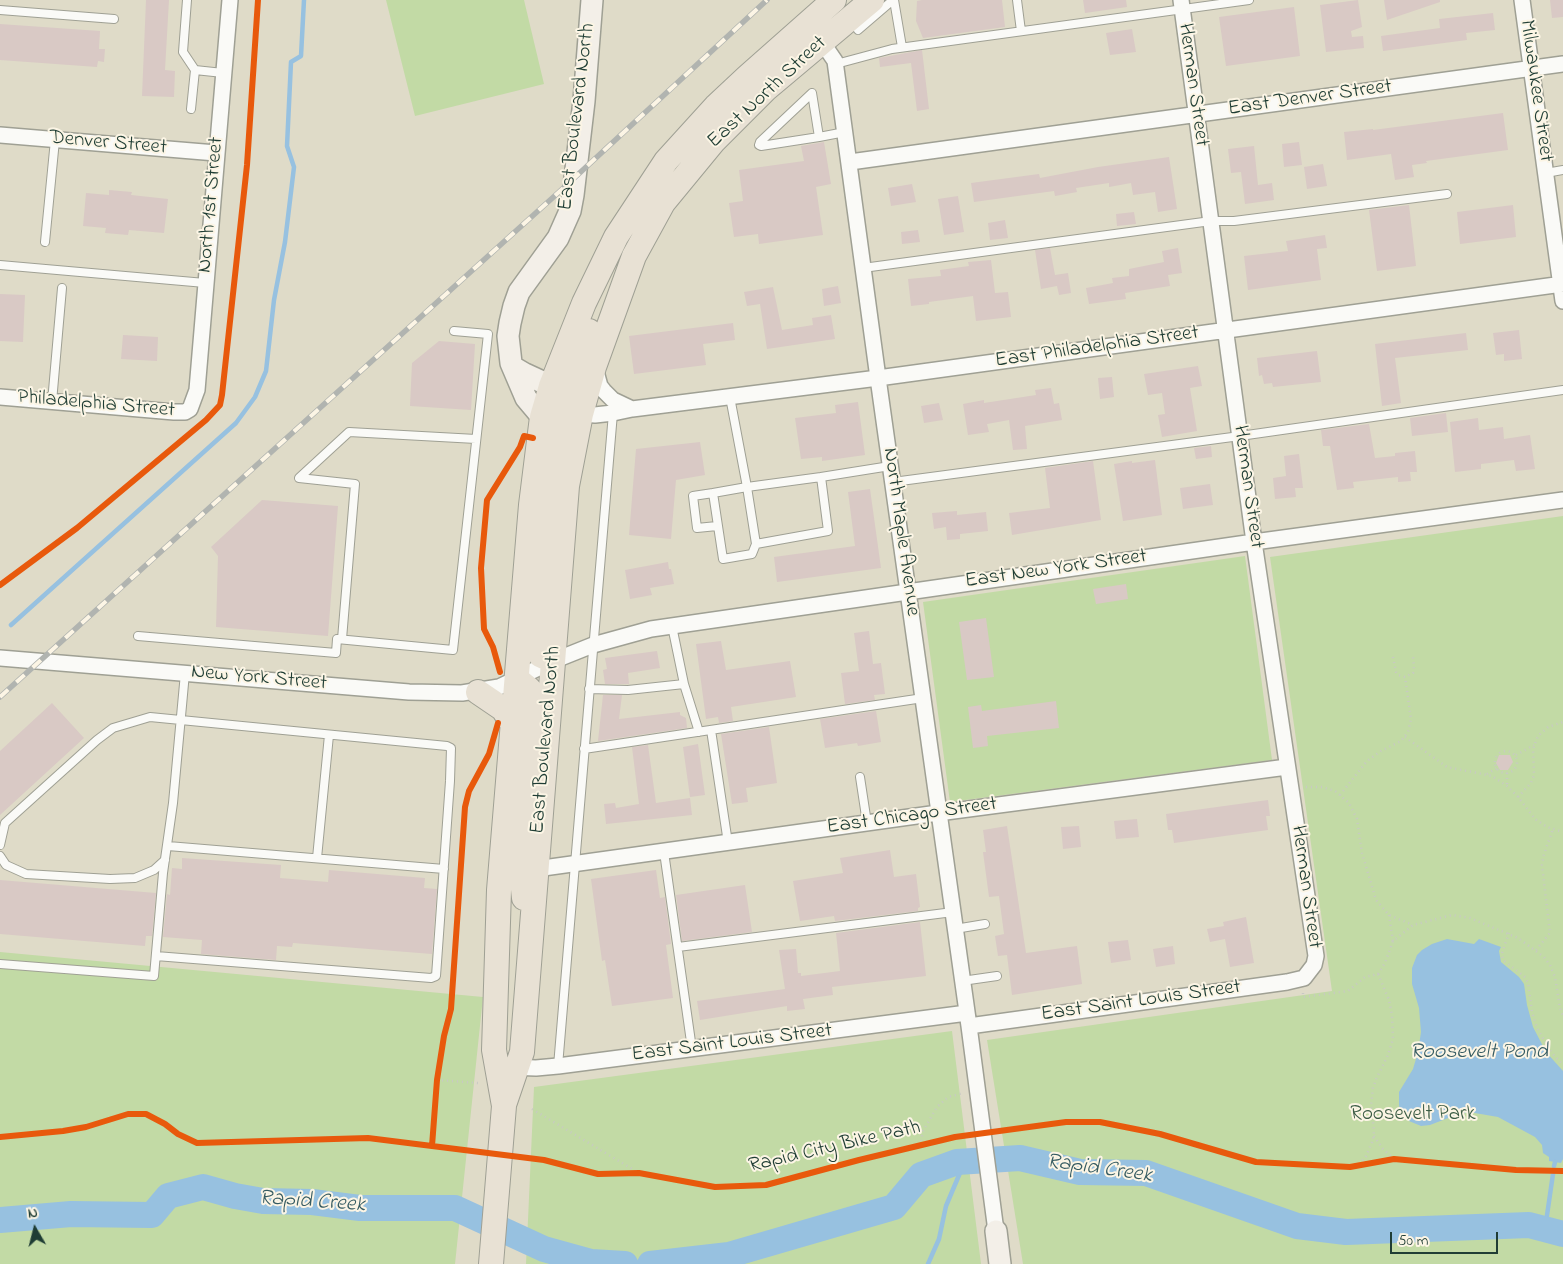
<!DOCTYPE html>
<html>
<head>
<meta charset="utf-8">
<style>
  body { margin:0 }
  #map { position:relative; width:1563px; height:1264px; overflow:hidden; background:#dfdbc8; font-family:"Indie Flower",sans-serif }
  canvas { display:block }
  .north { position:absolute; left:10px; top:1204px; width:50px; height:50px; -webkit-text-stroke:4px #fcf5e5; paint-order:stroke; rotate:352deg; font-size:14px; font-weight:700; line-height:20px; text-align:center; color:#1f3d34 }
  .north::after { content:''; display:block; margin:auto; width:18px; height:22px; background:#1f3d34; clip-path:polygon(50% 0,100% 100%,50% 72%,0 100%) }
  .scale { position:absolute; left:1390px; top:1232px; width:108px; height:22px; box-sizing:border-box; border:2px solid #1f3d34; border-top:0; padding-left:6px; font-size:15px; line-height:18px; white-space:nowrap; color:#1f3d34; -webkit-text-stroke:4px #fcf5e5; paint-order:stroke }
</style>
</head>
<body>
<div id="map">
<canvas width="1563" height="1264"></canvas>
<div class="north">N</div>
<div class="scale">50 m</div>
</div>
<script>
const ctx = document.querySelector('canvas').getContext('2d');
ctx.lineJoin = 'round';
function paint(path, color) { ctx.fillStyle = color; ctx.fill(path, 'evenodd'); }
const shape = rows => new Path2D(rows.map(r => 'M' + r).join(''));
function strokePath(path, color, width, dash) { ctx.strokeStyle = color; ctx.lineWidth = width; ctx.lineCap = dash ? 'butt' : 'round'; ctx.setLineDash(dash || []); ctx.stroke(path); }
function drawText(font, color, halo, rows, align = 'center') {
  ctx.font = font + ' "Indie Flower",sans-serif'; ctx.lineWidth = 4; ctx.setLineDash([]); ctx.textBaseline = 'middle'; ctx.strokeStyle = halo; ctx.fillStyle = color; for (const [text, x, y, turn = 0] of rows) {
    ctx.save(); ctx.translate(x, y); ctx.rotate((+turn || 0) * Math.PI / 180); ctx.textAlign = isNaN(turn) ? turn : align; if (halo) ctx.strokeText(text, 0, 0); ctx.fillText(text, 0, 0); ctx.restore();
  }
}
const green = shape([
  [386,0,524,0,544,84,415,116],
  [1563,516,1563,1264,1023,1264,987,1040,1332,991,1270,557],
  [1245,556,1272,760,950,802,923,602],
  [0,952,483,997,455,1264,0,1264],
  [952,1031,981,1264,526,1264,534,1087]
]);
const water = shape([
  [1447,939,1474,944,1479,939,1501,947,1499,951,1501,962,1519,977,1524,984,1527,1005,1533,1027,1546,1052,1563,1071,1563,1159,1561,1163,1549,1161,1549,1157,1543,1153,1542,1145,1535,1137,1498,1117,1469,1112,1456,1115,1430,1125,1421,1126,1409,1121,1400,1110,1399,1105,1399,1092,1413,1069,1418,1052,1421,1032,1419,1008,1412,984,1412,968,1417,955,1422,950,1432,944]
]);
const stream = shape([
  [11,625,236,423,255,397,266,371,274,300,285,242,294,167,287,146,291,62,301,56,304,0],
  [1554,1166,1555,1162],
  [1545,1229,1553,1174],
  [928,1264,939,1239,946,1206,965,1161]
]);
const river = shape([
  [0,1220,71,1214,152,1215,168,1196,203,1187,235,1196,263,1201,312,1202,360,1208,455,1208,544,1249,591,1262,625,1264],
  [650,1264,729,1255,894,1207,921,1175,957,1162,1020,1158,1080,1172,1146,1173,1297,1226,1346,1232,1529,1225,1563,1234]
]);
const building = shape([
  [146,0,169,0,165,70,175,71,174,97,142,96],
  [922,0,1002,0,1005,27,923,38,916,21,917,1],
  [1083,0,1126,0,1127,7,1085,13],
  [1358,0,1362,27,1351,31,1352,37,1363,36,1364,48,1326,52,1320,5],
  [1384,0,1440,0,1440,2,1387,20],
  [1550,0,1563,0,1563,17,1552,18],
  [1294,7,1300,56,1226,66,1219,17],
  [1493,13,1495,30,1466,33,1467,40,1383,51,1381,36,1440,28,1439,19],
  [0,24,100,31,99,49,105,49,104,62,98,61,97,67,0,60],
  [1132,29,1136,52,1110,55,1106,33],
  [922,50,929,109,917,111,911,63,880,67,879,58],
  [1503,113,1508,150,1426,161,1427,163,1412,165,1414,177,1395,180,1391,154,1347,160,1344,132,1373,129,1373,130],
  [824,142,831,184,816,187,823,235,759,244,758,234,734,237,729,203,743,201,739,170,804,161,801,146],
  [1299,142,1302,165,1284,167,1282,144],
  [1254,146,1258,185,1272,183,1274,200,1245,204,1241,172,1231,173,1228,149],
  [1169,157,1177,209,1158,212,1155,192,1133,195,1131,183,1109,187,1109,183,1076,188,1077,192,1055,196,1054,191,974,202,971,183,1039,174,1040,178,1098,167],
  [1323,164,1327,186,1307,189,1304,167],
  [912,184,916,202,891,206,888,188],
  [109,190,132,192,131,195,168,199,164,233,129,230,128,235,105,233,106,228,83,226,86,193,109,195],
  [958,196,964,232,944,235,938,199],
  [1409,205,1416,266,1377,271,1369,210],
  [1513,205,1516,237,1460,244,1457,212],
  [1134,212,1136,224,1117,226,1116,214],
  [1005,220,1008,238,990,240,988,223],
  [918,230,920,242,902,244,901,232],
  [1325,235,1327,248,1317,249,1321,280,1248,290,1244,256,1288,251,1286,241],
  [1050,248,1055,275,1068,273,1071,293,1059,295,1057,286,1041,289,1035,250],
  [1178,248,1182,273,1168,275,1170,286,1125,293,1126,299,1089,304,1086,288,1113,283,1112,278,1129,276,1129,269,1164,262,1162,251],
  [991,260,995,293,1008,292,1011,317,976,321,973,296,929,302,929,304,911,306,908,279,941,276,940,270,969,266,968,262],
  [838,286,841,303,824,306,822,289],
  [773,287,782,330,813,325,812,318,831,315,835,339,767,349,760,304,747,306,744,292],
  [0,294,25,295,23,342,0,341],
  [733,323,735,340,703,344,706,365,634,374,629,336],
  [1519,330,1522,359,1504,361,1504,354,1496,355,1493,333],
  [1466,333,1468,350,1395,358,1401,403,1382,406,1375,344],
  [123,335,158,337,157,361,121,359],
  [439,341,475,344,471,410,410,406,412,363],
  [1317,351,1321,382,1273,387,1272,383,1264,384,1262,375,1259,376,1257,358],
  [1198,366,1202,386,1190,388,1197,431,1162,437,1158,415,1165,414,1162,393,1148,395,1144,374],
  [1112,377,1114,397,1100,399,1098,378],
  [1051,388,1054,404,1059,403,1062,420,1025,426,1027,449,1013,450,1009,420,987,424,989,432,968,435,963,404,984,400,984,403,1036,395,1035,390],
  [858,402,865,455,822,461,822,457,801,459,795,418,836,413,835,405],
  [939,403,943,420,924,423,921,406],
  [1446,413,1448,432,1412,436,1410,418],
  [1478,418,1479,430,1503,427,1504,439,1530,435,1535,469,1516,471,1514,460,1481,464,1481,469,1455,472,1450,422],
  [1369,424,1375,458,1395,456,1395,453,1415,451,1417,472,1410,472,1411,481,1398,482,1398,477,1353,482,1354,488,1337,490,1330,446,1323,446,1321,430],
  [700,442,705,475,676,480,671,539,629,535,636,449],
  [1211,446,1212,457,1196,459,1194,448],
  [1299,454,1303,488,1295,488,1296,497,1275,499,1273,478,1286,476,1284,456],
  [1155,460,1162,515,1123,521,1114,464,1132,461,1132,463],
  [1093,461,1101,520,1012,535,1009,513,1050,508,1045,468],
  [1210,484,1213,505,1183,509,1180,488],
  [870,489,881,568,777,582,774,557,855,546,848,492],
  [262,500,338,506,328,636,216,627,218,556,211,547],
  [957,511,957,515,986,512,988,531,960,534,960,539,947,540,946,527,934,529,932,513],
  [668,562,669,569,671,569,674,584,650,588,652,595,630,599,625,570],
  [1126,584,1128,599,1096,604,1093,589],
  [986,618,994,677,967,680,959,622],
  [869,631,873,664,881,663,885,694,874,695,875,700,845,704,841,673,859,671,854,633],
  [721,641,726,670,790,661,796,697,731,707,733,721,719,723,718,717,706,719,696,644],
  [657,651,660,668,628,673,629,684,605,684,603,670,607,669,605,658],
  [603,695,622,695,619,719,680,712,680,715,686,718,687,728,598,741],
  [1056,701,1059,728,987,736,988,746,973,748,968,707,981,705,982,711],
  [52,703,84,738,0,815,0,751],
  [876,711,881,742,858,746,857,743,825,748,820,719],
  [769,727,777,783,746,788,748,802,732,804,721,734],
  [698,744,705,795,690,797,683,747],
  [648,745,656,803,690,798,692,815,606,824,604,804,615,803,616,808,639,804,632,747],
  [1499,755,1510,755,1513,762,1508,770,1500,770,1496,763],
  [1268,800,1270,816,1266,816,1268,830,1174,843,1172,830,1168,830,1166,814],
  [1137,819,1139,837,1116,839,1114,821],
  [1007,826,1026,953,1077,946,1082,984,1012,995,1007,955,998,956,995,936,1004,934,999,896,989,897,983,852,986,852,983,830],
  [1079,826,1081,847,1063,849,1061,827],
  [890,850,894,877,916,874,920,907,918,908,918,911,835,921,834,916,800,921,793,881,843,873,840,858],
  [182,858,281,865,280,878,328,882,329,870,425,878,424,888,437,889,432,954,293,943,292,947,277,946,276,960,201,954,202,940,163,937,167,894,170,895,172,868,182,869],
  [656,870,660,898,665,897,671,944,666,945,673,998,612,1006,605,960,602,961,591,879],
  [0,880,156,893,152,936,146,936,145,946,0,934],
  [745,885,752,932,682,941,676,895],
  [1246,917,1254,963,1230,967,1225,939,1210,942,1207,929,1224,926,1223,922],
  [920,922,926,976,832,987,833,995,803,999,805,1009,787,1011,787,1006,700,1020,697,1001,785,989,779,950,796,949,798,973,801,973,801,976,840,971,836,933],
  [1128,940,1131,960,1111,963,1108,942],
  [1173,946,1175,964,1156,967,1153,949]
]);
const path = shape([
  [1393,657,1396,672,1398,675,1405,677,1413,673,1414,670,1413,654],
  [1405,737,1447,767,1492,776,1507,786,1518,797,1535,819,1547,827,1563,832],
  '1495 762a11 11 0 1 1 22 0a11 11 0 1 1-22 0Z',
  [1516,755,1534,745],
  [1507,773,1507,786],
  [1487,774,1497,768],
  [1306,787,1322,787,1335,791,1349,803,1357,819,1362,853,1376,900,1389,915,1413,925],
  [1340,795,1367,761,1381,751,1401,741,1408,732,1411,719,1405,677],
  [1518,797,1531,783,1534,775,1533,749,1538,736,1548,727,1563,722],
  [1389,915,1393,941],
  [1509,933,1502,953,1503,960,1525,977,1528,983,1532,1012,1537,1028,1551,1052,1563,1065],
  [1536,950,1550,933,1542,865,1544,854,1553,829],
  [1378,974,1385,963,1393,941,1413,925,1452,915,1470,918,1518,938,1544,957,1550,965,1555,977,1560,1008,1563,1016],
  [1303,993,1303,997,1348,991,1365,977,1378,974,1389,1000,1392,1015,1393,1039,1388,1055,1377,1077,1373,1088,1371,1105,1374,1131,1373,1140,1366,1156,1359,1165],
  [437,1080,478,1083],
  [532,1109,639,1173],
  [1374,1136,1383,1149,1394,1159],
  [920,1146,923,1131,937,1107,948,1097,963,1093]
]);
const lane = shape([
  [187,0,183,52,195,70,223,73],
  [894,0,902,47],
  [1017,0,1021,31],
  [0,10,114,19],
  [858,30,893,0],
  [836,64,892,49,1249,0],
  [191,109,195,70],
  [819,137,812,93,760,142,759,145,761,146,819,137,845,132],
  [1546,173,1563,170],
  [45,242,55,140],
  [0,265,205,283],
  [863,268,1211,221,1234,221,1447,194],
  [730,397,747,487,756,544,828,531,821,477,747,487,713,493,723,559,752,554,756,544],
  [52,402,62,288],
  [821,477,890,466],
  [893,482,1240,436,1563,390],
  [713,493,693,496,697,528,717,526],
  [672,626,684,684],
  [138,636,336,653,337,639,453,650,488,334,454,331],
  [342,639,355,484,299,478,349,432,476,439],
  [589,689,628,690,684,684,699,732],
  [711,730,728,843],
  [584,749,923,698],
  [860,777,867,823],
  [0,845,5,823,97,740,113,728,150,717,447,746,451,748,450,781,436,976,431,978,156,956],
  [168,846,444,869],
  [664,852,692,1049],
  [0,856,6,865,26,874,110,879,135,878,154,870,165,860],
  [317,858,329,735],
  [955,929,985,924],
  [678,947,953,912],
  [0,964,154,976,163,873,173,803,185,673],
  [962,981,997,976],
  [558,1066,613,413]
]);
const street = shape([
  [1522,0,1563,301],
  [822,42,835,61,878,378,969,1026,996,1231],
  [0,135,216,153],
  [850,162,1563,64],
  [595,368,600,386,604,391,613,400,632,409],
  [0,397,174,412,185,412,190,409,197,390,230,0],
  [581,414,595,415,613,413,632,409,878,378,1563,284],
  [0,658,409,692,462,693,499,687,553,661,593,645,651,629,1254,542,1563,500],
  [536,869,938,813,1287,767],
  [969,1026,1287,982,1304,978,1314,965,1316,956,1254,542,1181,0],
  [509,1067,536,1068,558,1066,967,1013]
]);
const secondary = shape([
  [513,367,525,374,551,386],
  [542,417,526,398,511,363,508,336,510,323,514,306,519,292,558,238,570,211,573,195,584,101,592,0],
  [996,1231,1000,1264]
]);
const primary = shape([
  [551,386,559,393,563,400,563,413,543,542,552,587],
  [579,413,576,410,571,390,589,331],
  [532,576,541,612,537,649,540,655,553,661],
  [517,679,529,689,532,696,519,854,524,898],
  [478,692,503,709,513,725],
  [505,1102,522,1052,567,486,581,414,594,367,634,256,663,203,714,141,766,89,872,0],
  [491,1264,504,1106,494,1050,499,890,531,505,542,417,551,386,584,303,616,237,666,161,716,106,747,77,834,0]
]);
const rail = shape([
  [0,697,559,192,767,0]
]);
const cycleway = shape([
  [0,585,77,528,206,420,220,405,222,395,247,165,258,0],
  [500,672,493,647,484,629,481,568,487,500,520,447,524,436,533,438],
  [0,1137,63,1131,86,1127,128,1114,146,1114,165,1124,178,1134,197,1143,368,1138,544,1160,598,1174,639,1173,715,1187,766,1185,859,1160,955,1137,1066,1122,1100,1122,1160,1134,1256,1162,1350,1167,1394,1159,1516,1170,1563,1171],
  [432,1146,437,1080,444,1036,451,1009,465,807,469,791,489,754,498,723]
]);
const streetNames = [
  ["Herman Street",1192,85,82],
  ["Milwaukee Street",1535,91,82],
  ["East North Street",768,93,-43],
  ["East Denver Street",1310,99,-8],
  ["East Boulevard North",578,117,-83],
  ["Denver Street",108,144,5],
  ["North 1st Street",212,205,-85],
  ["East Philadelphia Street",1097,348,-8],
  ["Philadelphia Street",96,405,5],
  ["Herman Street",1247,487,82],
  ["North Maple Avenue",900,532,82],
  ["East New York Street",1056,570,-8],
  ["New York Street",259,679,5],
  ["East Boulevard North",547,740,-85],
  ["East Chicago Street",912,817,-8],
  ["Herman Street",1305,887,82],
  ["East Saint Louis Street",1141,1002,-8],
  ["East Saint Louis Street",732,1044,-7],
  ["Rapid City Bike Path",835,1148,-13]
];
const parkNames = [
  ["Roosevelt Park",1413,1116]
];
const waterNames = [
  ["Roosevelt Pond",1479,1053],
  ["Rapid Creek",1099,1170,8],
  ["Rapid Creek",312,1203,4]
];
paint(green, '#c2daa5');
paint(water, '#97c1e0');
strokePath(stream, '#97c1e0', 4.5);
strokePath(river, '#97c1e0', 26);
paint(building, '#d9c9c5');
strokePath(lane, '#9fa094', 10);
strokePath(street, '#9fa094', 18);
strokePath(secondary, '#9fa094', 24);
strokePath(primary, '#9fa094', 26);
strokePath(path, '#c8c9c4', 2.5, [1, 4]);
strokePath(lane, '#fafaf7', 8);
strokePath(street, '#fafaf7', 15);
strokePath(secondary, '#f3efe8', 21);
strokePath(primary, '#e8e1d4', 24);
strokePath(rail, '#b1b4b0', 5.5);
strokePath(rail, '#fcf5e5', 4, [11]);
strokePath(cycleway, '#e8590c', 6);
drawText('21px', '#1f3d34', '#fcf5e5', streetNames);
drawText('21px', '#3b5c45', '#fcf5e5', parkNames);
drawText('italic 22px', '#355b62', '#fcf5e5', waterNames);
</script>
</body>
</html>
